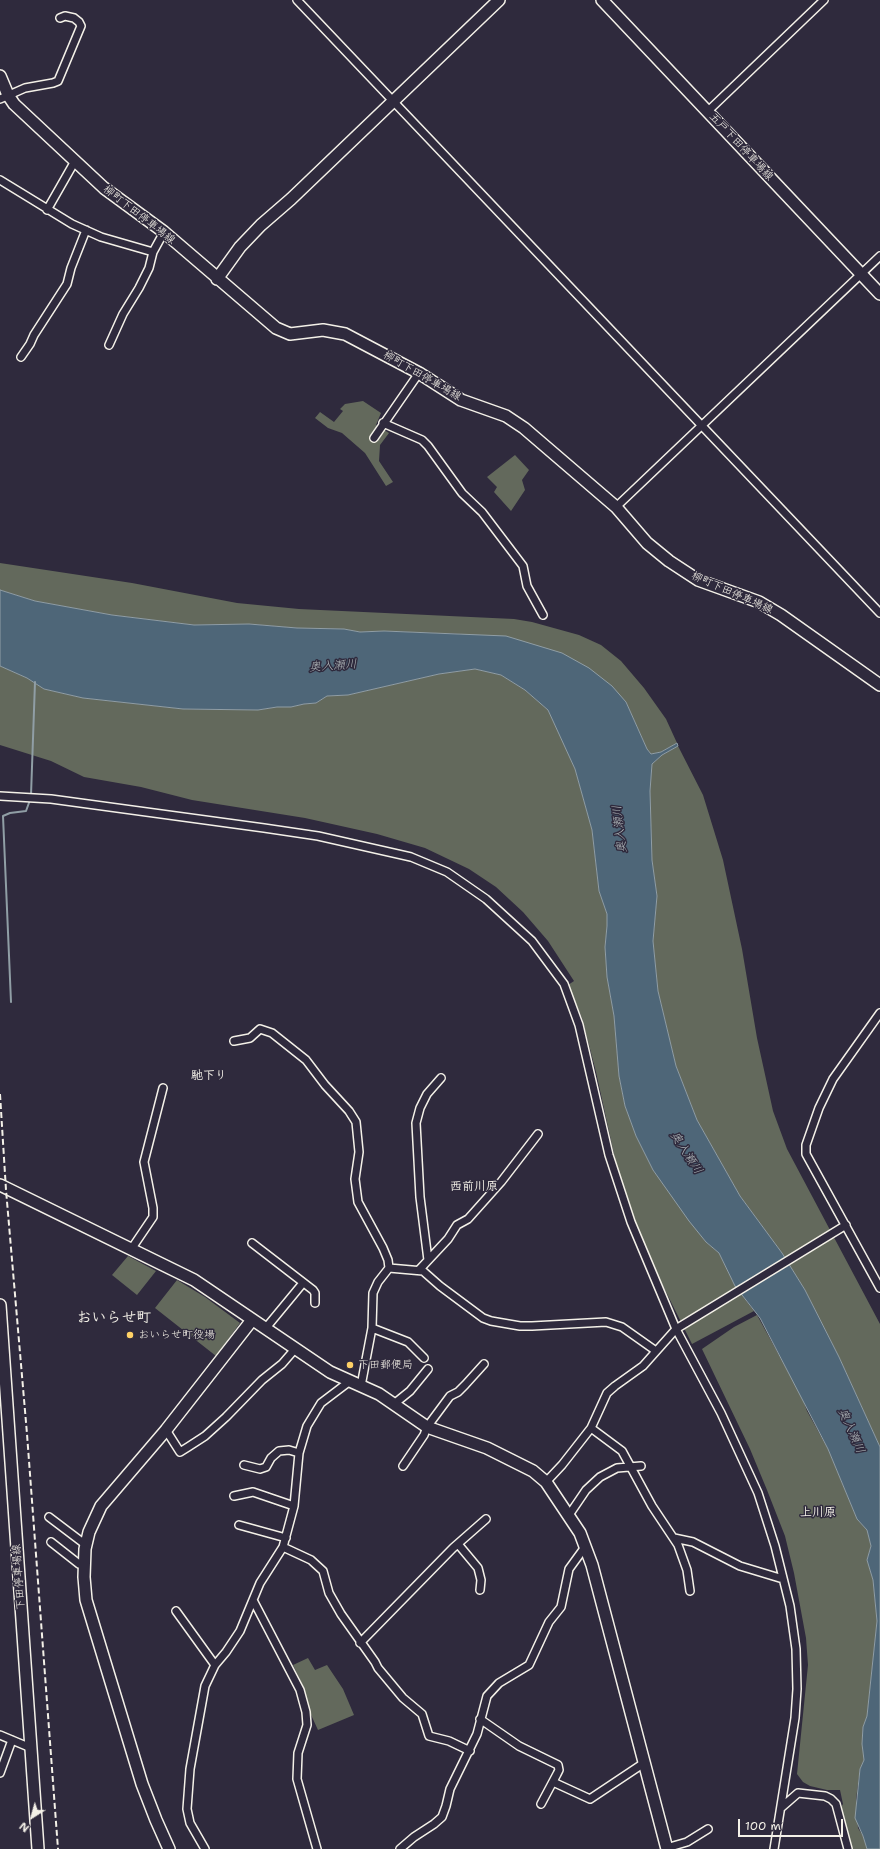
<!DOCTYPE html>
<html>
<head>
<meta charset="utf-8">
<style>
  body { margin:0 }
  #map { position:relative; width:880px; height:1849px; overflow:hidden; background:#2f2a3d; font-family:"Shantell Sans",sans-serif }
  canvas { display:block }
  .north { position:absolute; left:12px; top:1797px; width:40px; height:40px; -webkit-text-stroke:3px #2f2a3d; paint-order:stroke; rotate:217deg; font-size:11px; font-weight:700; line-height:16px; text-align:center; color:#f4f1e8 }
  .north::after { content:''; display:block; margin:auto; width:14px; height:18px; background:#f4f1e8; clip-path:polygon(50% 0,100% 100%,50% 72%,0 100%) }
  .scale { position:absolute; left:738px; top:1819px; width:105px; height:18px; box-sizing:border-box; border:2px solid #f4f1e8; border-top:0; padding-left:5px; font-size:12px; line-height:14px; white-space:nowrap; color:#f4f1e8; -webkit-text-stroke:3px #2f2a3d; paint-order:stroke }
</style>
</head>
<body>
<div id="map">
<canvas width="880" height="1849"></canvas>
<div class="north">N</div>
<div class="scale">100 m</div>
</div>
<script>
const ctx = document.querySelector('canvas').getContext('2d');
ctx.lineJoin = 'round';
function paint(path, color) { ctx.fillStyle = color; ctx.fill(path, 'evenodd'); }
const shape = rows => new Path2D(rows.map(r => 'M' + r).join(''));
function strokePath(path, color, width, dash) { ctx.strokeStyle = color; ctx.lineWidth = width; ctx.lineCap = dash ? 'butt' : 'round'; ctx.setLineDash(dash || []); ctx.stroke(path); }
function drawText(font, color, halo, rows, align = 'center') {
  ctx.font = font + ' "Shantell Sans","Klee One",sans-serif'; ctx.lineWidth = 3; ctx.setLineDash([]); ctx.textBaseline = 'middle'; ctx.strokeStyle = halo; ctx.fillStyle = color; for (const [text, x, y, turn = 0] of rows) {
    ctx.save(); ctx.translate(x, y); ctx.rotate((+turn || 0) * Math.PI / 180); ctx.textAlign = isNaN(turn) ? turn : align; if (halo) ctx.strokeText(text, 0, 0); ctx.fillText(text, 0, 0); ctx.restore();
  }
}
const green = shape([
  [363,401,381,413,376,425,389,433,380,445,379,461,393,482,386,486,365,453,342,433,328,428,315,418,320,412,334,422,343,411,340,409,345,404],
  [515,455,529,470,522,480,525,490,511,511,494,492,497,487,487,477],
  [0,563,132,583,237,603,299,609,514,619,532,622,579,635,601,645,621,661,644,688,666,719,677,743,661,752,651,754,647,749,626,702,461,634,384,631,360,632,344,629,297,628,249,624,194,625,112,615,35,601,0,590],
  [0,666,27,678,44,689,83,698,183,709,258,710,277,707,291,707,304,704,316,703,327,696,348,695,439,674,475,669,501,675,525,690,548,710,561,737,575,769,592,830,599,891,607,914,607,926,605,947,607,977,614,1016,619,1076,625,1106,636,1136,653,1170,706,1242,719,1253,735,1286,754,1311,692,1344,657,1274,636,1223,617,1168,596,1072,582,1018,568,985,574,981,548,941,523,912,496,887,469,869,425,848,377,834,305,818,192,800,141,787,84,777,51,761,0,745],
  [678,746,703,795,723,860,742,949,757,1038,773,1111,787,1149,880,1324,880,1447,839,1357,805,1290,782,1253,740,1196,697,1120,676,1066,658,991,653,941,657,896,652,860,650,791,652,764,662,755],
  [128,1256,156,1271,137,1295,112,1275],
  [177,1280,205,1297,240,1323,216,1356,155,1308],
  [757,1315,802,1397,807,1411,828,1449,857,1519,867,1530,871,1546,867,1560,873,1580,877,1621,867,1716,863,1727,862,1744,864,1760,860,1769,856,1799,858,1828,863,1836,867,1849,851,1849,840,1809,843,1804,840,1790,827,1790,810,1786,803,1782,797,1774,808,1665,806,1638,794,1573,785,1536,767,1490,750,1449,702,1349,734,1327],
  [308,1658,315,1670,327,1665,343,1689,354,1715,318,1730,306,1704,304,1688,293,1665]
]);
const water = shape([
  [0,590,35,601,112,615,194,625,249,624,297,628,344,629,360,632,384,631,506,636,562,653,589,668,612,686,626,702,647,749,651,754,661,752,677,743,678,746,662,755,652,764,650,791,652,860,657,896,653,941,658,991,676,1066,697,1120,740,1196,782,1253,805,1290,839,1357,880,1447,880,1849,867,1849,863,1836,855,1818,860,1769,864,1760,862,1744,863,1727,867,1716,877,1621,873,1580,867,1560,871,1546,867,1530,857,1519,828,1449,760,1318,735,1286,719,1253,706,1242,689,1221,653,1170,636,1136,625,1106,619,1076,614,1016,607,977,605,947,607,926,607,914,599,891,592,830,575,769,548,710,525,690,501,675,475,669,439,674,348,695,327,696,316,703,304,704,291,707,277,707,258,710,183,709,83,698,44,689,27,678,0,666,0,590]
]);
const stream = shape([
  [31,795,35,682],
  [11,1002,3,816,10,813,26,811,30,800]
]);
const street = shape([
  [297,0,880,613],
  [0,99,25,88,53,83,58,81,81,26,79,22,74,18,65,16,60,18],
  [707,112,824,0],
  [0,180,72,224,101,237,153,252],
  [47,210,75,161],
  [109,345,123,314,139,288,149,268,153,252,164,232],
  [21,357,30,344,34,335,67,284,71,268,86,230],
  [383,423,422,440,428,446,462,493,482,512,523,566,527,586,543,615],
  [374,438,419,373],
  [616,507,880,256],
  [0,796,51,799,264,828,318,836,411,857,447,872,486,899,532,941,564,984,579,1025,609,1155,631,1222,676,1329,721,1413,758,1493,775,1546,790,1606,796,1649,797,1689,795,1718,774,1849],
  [880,1013,833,1079,819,1108,806,1145,806,1154,880,1288],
  [234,1041,250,1038,260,1029,272,1033,306,1060,325,1085,349,1111,356,1122,359,1152,355,1179,358,1202,383,1248,388,1260,389,1268,378,1282,373,1293,372,1328,361,1386],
  [252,1243,313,1290,315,1293,315,1303],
  [132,1248,153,1217,153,1208,144,1162,163,1088],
  [428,1260,420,1197,416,1123,420,1108,427,1094,441,1078],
  [389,1268,423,1271,440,1286,483,1318,491,1321,520,1326,532,1326,606,1322,622,1327,656,1351],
  [419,1270,448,1239,457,1225,468,1219,501,1182,538,1134],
  [372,1328,408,1342,424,1358],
  [265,1329,303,1283],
  [394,1404,410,1391,428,1369],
  [591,1428,622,1451,652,1506,678,1545,687,1570,690,1591],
  [166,1430,180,1452,188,1447,205,1436,226,1417,262,1380,282,1364,295,1349],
  [244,1465,260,1469,266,1467,271,1458,279,1451,289,1450,299,1453],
  [403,1466,424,1435,427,1427,450,1396,458,1392,465,1385,484,1364],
  [546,1482,562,1465,591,1428,607,1393,615,1386,643,1366,676,1329,846,1225],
  [234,1496,253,1492,294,1506],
  [569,1515,586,1490,600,1477,617,1468,641,1466],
  [49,1517,86,1545],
  [239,1525,286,1538],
  [674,1538,693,1542,740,1566,783,1579],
  [51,1542,79,1564,84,1565],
  [458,1544,478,1568,481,1580,480,1590],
  [283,1547,311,1560,323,1571,329,1593,341,1614,375,1662,378,1668,403,1698,422,1714,429,1736,449,1741,470,1751],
  [253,1600,300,1690,306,1712,307,1725,298,1753,297,1779,317,1849],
  [176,1611,215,1665],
  [360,1643,453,1548,486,1519],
  [480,1719,519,1746,558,1765,559,1770,557,1774,541,1804],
  [0,1735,31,1748],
  [0,1773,12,1740],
  [553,1782,590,1799,644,1763],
  [782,1807,798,1793,825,1796,831,1799,836,1804,848,1849],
  [666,1848,687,1842,708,1829],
  [205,1849,190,1823,187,1809,190,1769,205,1686,215,1665,226,1652,240,1631,260,1583,283,1547,294,1506,299,1453,307,1426,321,1403,350,1381],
  [400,1849,414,1837,434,1824,442,1817,446,1806,450,1789,477,1734,487,1696,499,1683,529,1665,549,1622,561,1607,569,1569,585,1547]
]);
const secondary = shape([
  [602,0,880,294],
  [0,76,8,95,14,104,104,188,164,232,276,328,290,334,323,330,345,334,419,373,461,400,506,416,524,428,616,507,647,543,669,561,698,580,759,602,781,615,880,685],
  [217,279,240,247,261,225,291,199,499,0],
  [0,1185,194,1280,330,1372,379,1394,427,1427,487,1448,533,1471,546,1482,580,1533,592,1565,667,1849],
  [0,1305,38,1849],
  [169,1849,156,1820,142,1784,86,1600,84,1577,85,1549,89,1532,101,1506,166,1430,252,1320]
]);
const rail = shape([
  [0,1094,6,1190,27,1434,58,1849]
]);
const markers = [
  [130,1335,4,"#ffd166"],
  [350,1365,4,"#ffd166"]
];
const streetNames = [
  ["五戸下田停車場線",741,147,47],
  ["柳町下田停車場線",139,215,38],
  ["柳町下田停車場線",422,376,30],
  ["柳町下田停車場線",732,593,24],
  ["下田停車場線",19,1577,-94]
];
const poiNames = [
  ["おいらせ町役場",138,1335],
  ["下田郵便局",358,1365]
];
const waterNames = [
  ["奥入瀬川",333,666,-4],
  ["奥入瀬川",620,829,-97],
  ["奥入瀬川",686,1153,57],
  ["奥入瀬川",851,1431,66]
];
const neighbourhoodNames = [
  ["馳下り",209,1076],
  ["西前川原",474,1187],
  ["上川原",818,1513]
];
const districtNames = [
  ["おいらせ町",114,1318]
];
paint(green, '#63695c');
paint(water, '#4e6678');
strokePath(water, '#909ea5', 1);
strokePath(stream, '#909ea5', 2);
strokePath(street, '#f4f1e8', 10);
strokePath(secondary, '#f4f1e8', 14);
strokePath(street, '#2f2a3d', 7);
strokePath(secondary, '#2f2a3d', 11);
strokePath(rail, '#f4f1e8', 2, [6, 3]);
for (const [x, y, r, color] of markers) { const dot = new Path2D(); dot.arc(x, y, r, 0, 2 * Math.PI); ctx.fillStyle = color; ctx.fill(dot); strokePath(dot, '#2f2a3d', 1.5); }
drawText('11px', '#f4f1e8', '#2f2a3d', streetNames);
drawText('11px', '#f4f1e8', '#2f2a3d', poiNames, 'left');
drawText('italic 12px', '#b2b9bb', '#2f2a3d', waterNames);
drawText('bold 12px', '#f4f1e8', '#2f2a3d', neighbourhoodNames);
drawText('bold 15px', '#f4f1e8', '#2f2a3d', districtNames);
</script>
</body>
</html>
